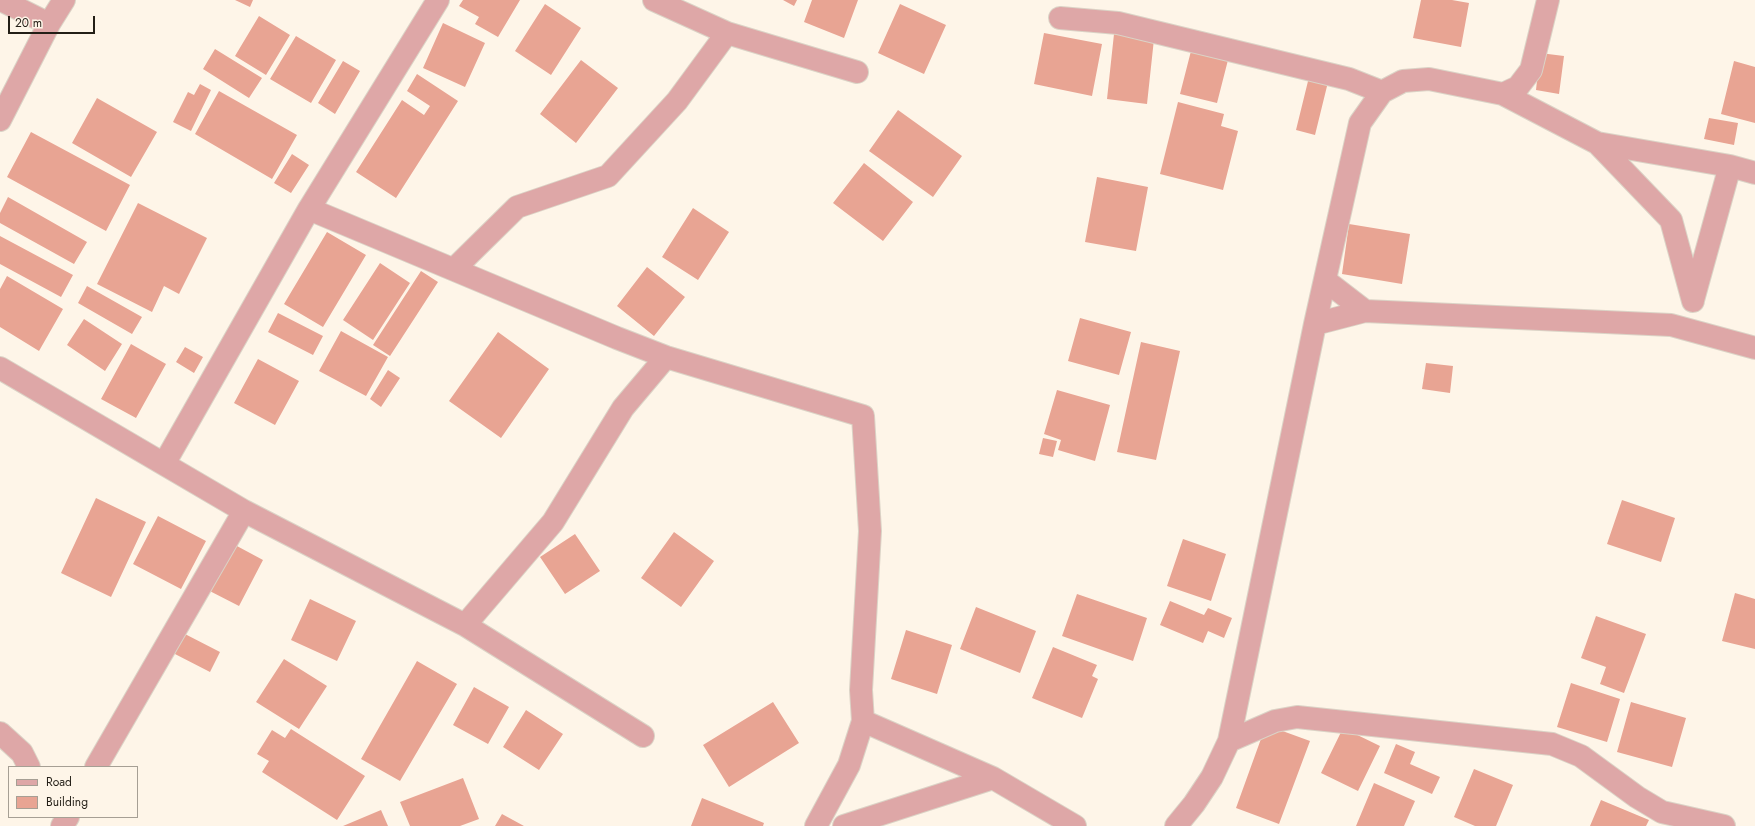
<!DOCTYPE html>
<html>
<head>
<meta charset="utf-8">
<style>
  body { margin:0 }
  #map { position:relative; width:1755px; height:826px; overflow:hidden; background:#fef5e8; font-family:Jost,sans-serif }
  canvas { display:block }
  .legend { position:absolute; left:8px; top:766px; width:130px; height:52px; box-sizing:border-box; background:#fef5e8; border:1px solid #a69f94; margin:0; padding:5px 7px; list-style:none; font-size:12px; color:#231e16 }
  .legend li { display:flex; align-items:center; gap:8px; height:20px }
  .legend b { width:20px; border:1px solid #a69f94 }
  .scale { position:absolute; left:8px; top:16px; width:87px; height:18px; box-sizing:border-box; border:2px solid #231e16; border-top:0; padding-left:5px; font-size:12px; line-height:14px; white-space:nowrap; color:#231e16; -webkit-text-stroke:3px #fef5e8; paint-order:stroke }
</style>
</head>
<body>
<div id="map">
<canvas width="1755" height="826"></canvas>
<ul class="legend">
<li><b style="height:5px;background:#dea7a7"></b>Road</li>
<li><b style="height:11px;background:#e8a493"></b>Building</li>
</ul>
<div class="scale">20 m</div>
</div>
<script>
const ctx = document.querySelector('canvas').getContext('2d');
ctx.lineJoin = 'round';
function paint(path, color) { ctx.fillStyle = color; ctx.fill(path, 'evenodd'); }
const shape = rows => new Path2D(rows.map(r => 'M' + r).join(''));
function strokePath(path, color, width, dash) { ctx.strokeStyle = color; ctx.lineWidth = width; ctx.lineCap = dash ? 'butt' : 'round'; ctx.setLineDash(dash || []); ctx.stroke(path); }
const building = shape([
  [235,0,253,0,250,7],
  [463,0,520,0,498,37,475,24,479,17,459,6],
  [783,0,797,0,794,6],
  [812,0,858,0,844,38,804,22],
  [1421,0,1452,0,1469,3,1461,47,1413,38],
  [545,4,581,28,551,75,515,51],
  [900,4,946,25,924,74,878,53],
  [259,16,290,35,266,75,235,56],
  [443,23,485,43,465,87,423,68],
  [1044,33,1102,44,1092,96,1034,84],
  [1114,34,1154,39,1147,104,1107,99],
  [296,36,336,60,311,103,270,79],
  [215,49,262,78,249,98,203,69],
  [1191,51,1228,60,1217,103,1180,94],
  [1540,53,1564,56,1559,94,1536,90],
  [581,60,618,88,576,143,540,114],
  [343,61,360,71,335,114,318,103],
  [1734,61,1755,67,1755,123,1721,114],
  [1310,73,1329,78,1315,135,1296,130],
  [417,74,458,101,396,198,356,172,402,100,424,115,430,106,407,91],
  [200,84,211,90,191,131,173,122,188,92,194,95],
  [219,91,297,135,272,179,195,134],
  [97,98,157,132,131,177,72,143],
  [1178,102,1224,114,1221,126,1238,131,1223,190,1160,174],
  [898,110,962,156,933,197,869,151],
  [1709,118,1738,123,1734,145,1704,139],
  [31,132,130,185,106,231,7,177],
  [292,154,309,165,291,193,274,183],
  [864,163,913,202,883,241,833,203],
  [1097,177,1148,187,1136,251,1085,242],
  [8,197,87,242,74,264,0,223,0,213],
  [138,203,207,238,179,294,164,286,152,312,97,284],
  [693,208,729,232,698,280,662,257],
  [1349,224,1410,234,1402,284,1342,274],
  [327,232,366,255,323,327,284,304],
  [0,236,73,275,61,297,0,264],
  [380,263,410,283,373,340,343,320],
  [647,267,685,297,654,336,617,306],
  [421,271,438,282,390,356,373,345],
  [7,276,63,309,39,351,0,327,0,289],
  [87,286,142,317,132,334,78,303],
  [278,313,323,336,313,355,268,332],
  [1080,318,1131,332,1119,375,1068,361],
  [84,319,122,344,105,371,67,345],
  [341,331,388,357,366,396,319,371],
  [498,332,549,369,501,438,449,401],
  [1141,342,1180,351,1156,460,1117,452],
  [131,344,166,364,136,418,101,399],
  [185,347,203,357,194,373,176,362],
  [258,359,299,381,275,425,234,403],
  [1426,363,1453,366,1450,393,1422,389],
  [388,370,400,378,381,407,370,399],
  [1057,390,1110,405,1095,461,1058,450,1061,440,1044,434],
  [1043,438,1057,441,1053,457,1039,454],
  [96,498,146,522,111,597,61,573],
  [1622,500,1675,518,1661,562,1607,544],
  [158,516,206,541,181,589,133,564],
  [674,532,714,561,681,607,641,578],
  [575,534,600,571,565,594,540,557],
  [222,538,263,560,239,606,198,585],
  [1183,539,1226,554,1211,601,1167,586],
  [1735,593,1755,599,1755,649,1722,641],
  [1077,594,1147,618,1133,661,1062,636],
  [310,599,356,621,337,661,291,640],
  [1170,601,1204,615,1208,608,1232,618,1224,638,1208,631,1203,643,1160,625],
  [976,607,1036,631,1020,673,960,649],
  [1596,616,1646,634,1624,693,1600,684,1606,667,1581,658],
  [906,630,952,645,937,694,891,679],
  [183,633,220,652,210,672,173,653],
  [1053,647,1097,665,1092,676,1098,679,1082,718,1032,698],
  [284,659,327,686,299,729,256,702],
  [417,661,457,684,400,781,361,759],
  [1571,683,1620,699,1607,742,1557,727],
  [474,687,509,707,488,744,453,725],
  [773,702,799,743,729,787,703,745],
  [1631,702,1686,718,1672,767,1617,752],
  [526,710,563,734,539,770,503,747],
  [1266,725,1310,741,1279,824,1236,808],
  [1343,728,1380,746,1358,791,1321,773],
  [291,729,365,776,337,820,262,772,269,761,257,754,272,730,285,738],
  [1396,744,1415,752,1410,764,1440,777,1432,794,1384,773],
  [1474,769,1513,785,1496,826,1475,826,1454,817],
  [463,778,479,819,460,826,410,826,400,802],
  [1374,783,1415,801,1404,826,1356,826],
  [702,798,764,823,763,826,691,826],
  [1601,800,1649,820,1646,826,1590,826],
  [381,810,388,826,343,826],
  [502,814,524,826,495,826]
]);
const minor = shape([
  [1,0,49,24],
  [1060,18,1118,23,1349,79,1382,92],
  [727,33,857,72],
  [1503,94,1597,143,1730,166,1755,173],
  [0,120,49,24,64,0],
  [1597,143,1671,220,1693,301],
  [309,209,617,338,666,357,863,416,870,531,861,690,863,721,849,765,816,826],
  [454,269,517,207,608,176,677,101,727,33,654,0],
  [1326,281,1365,311],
  [1693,300,1730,166],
  [1315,324,1365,311,1671,325,1755,348],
  [0,368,244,511,96,767],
  [164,464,309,209,438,0],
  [244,511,465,625,643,736],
  [465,625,553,522,623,408,666,357],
  [863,721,993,778],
  [0,733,22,753,29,767],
  [1229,741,1275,721,1297,717,1552,744,1581,756,1637,797,1662,812,1724,826],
  [62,826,68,817],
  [844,826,993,778,1075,826],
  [1176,826,1194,804,1212,777,1229,741,1315,324,1360,123,1382,92,1403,81,1429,79,1503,94,1518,87,1531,70,1548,0]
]);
paint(building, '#e8a493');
strokePath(minor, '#dbd3c6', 24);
strokePath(minor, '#dea7a7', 22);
</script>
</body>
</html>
